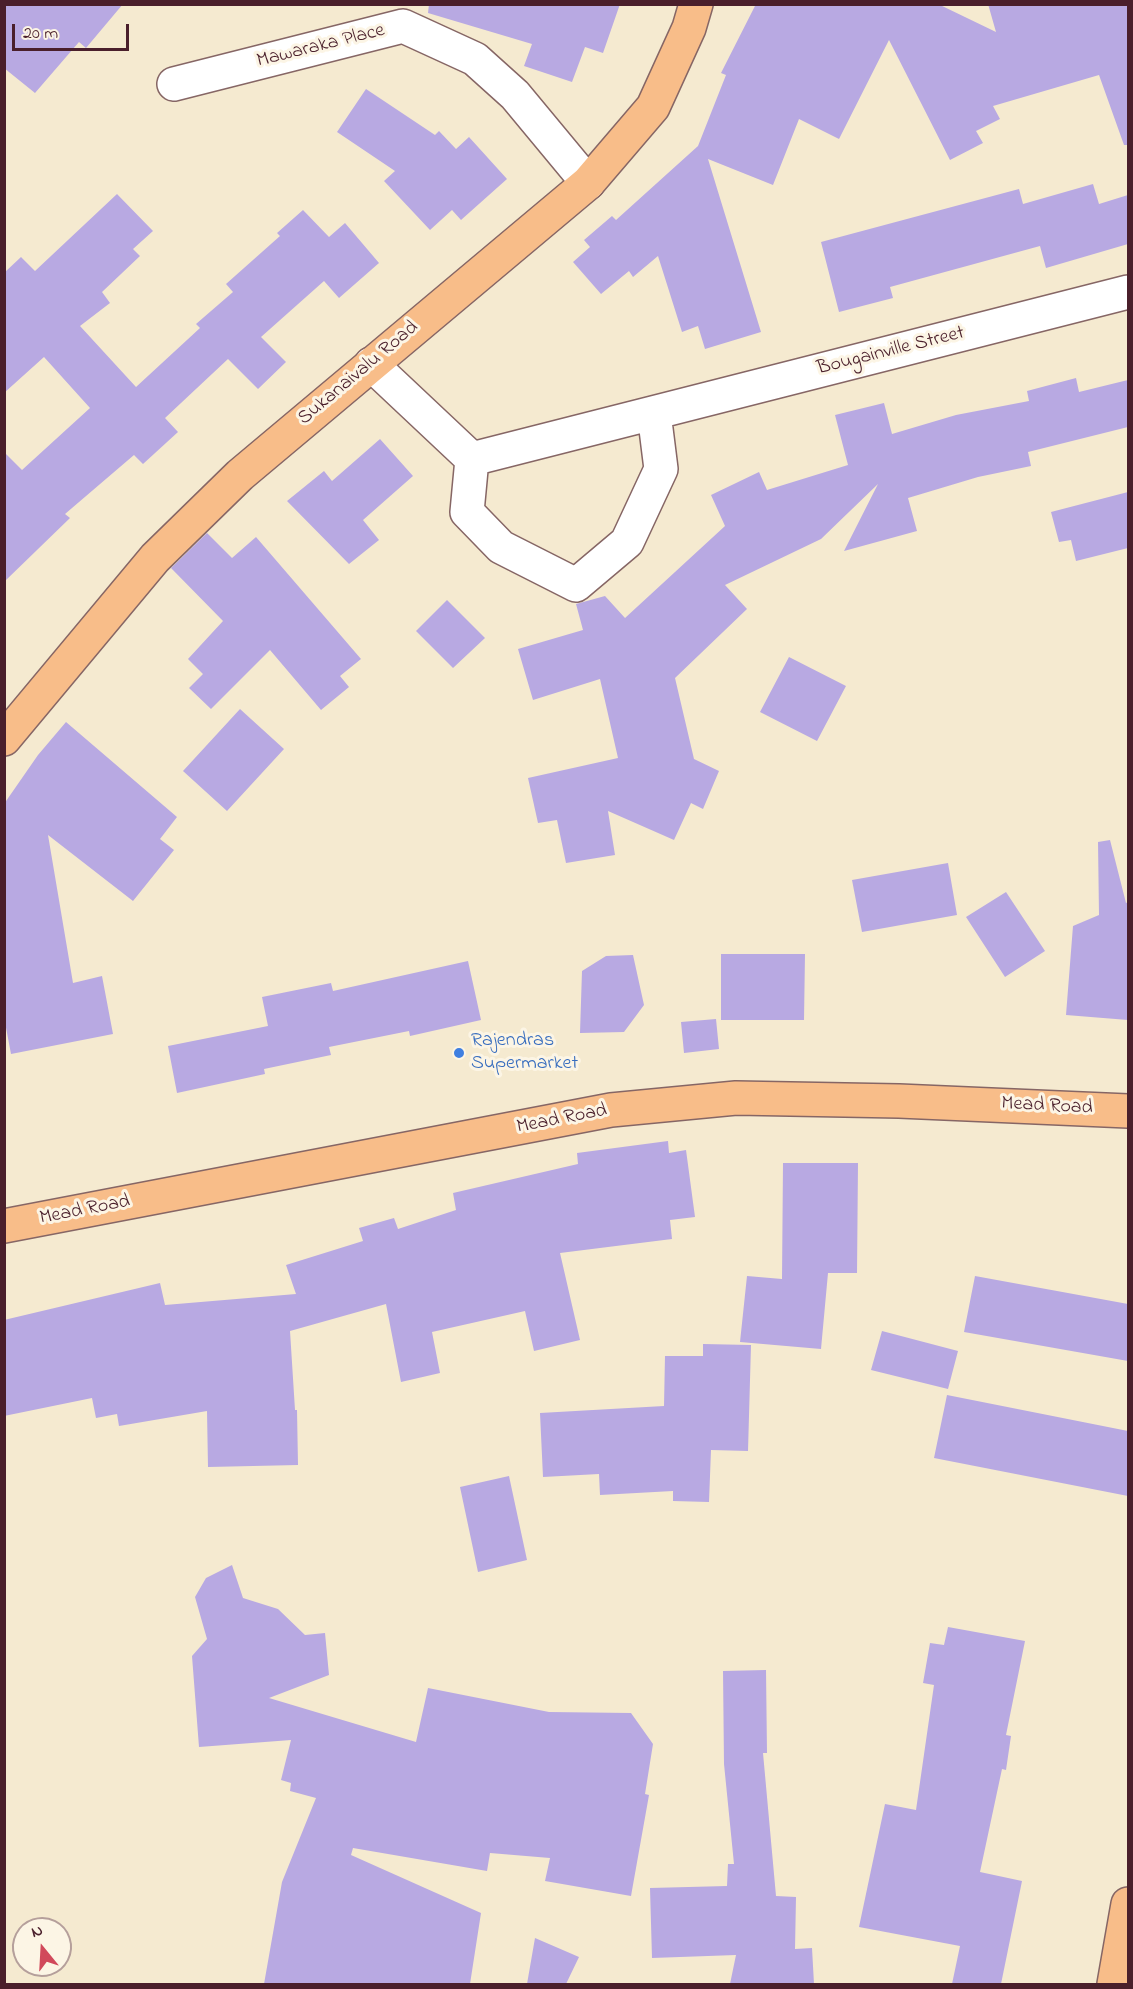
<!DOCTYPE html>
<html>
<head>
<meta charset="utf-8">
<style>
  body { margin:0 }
  #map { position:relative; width:1133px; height:1989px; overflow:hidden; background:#f5ead0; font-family:"Indie Flower",sans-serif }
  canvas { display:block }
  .frame { position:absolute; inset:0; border:6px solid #4a1f2b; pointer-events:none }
  .north { position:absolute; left:12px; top:1917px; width:60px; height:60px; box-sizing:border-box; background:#fcf5e5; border:2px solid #b59f9b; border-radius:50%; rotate:342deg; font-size:16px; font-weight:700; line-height:24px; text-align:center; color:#4a1f2b }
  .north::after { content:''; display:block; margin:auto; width:21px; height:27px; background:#d1495b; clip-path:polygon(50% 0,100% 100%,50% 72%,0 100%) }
  .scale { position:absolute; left:12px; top:24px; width:117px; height:27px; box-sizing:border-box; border:3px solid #4a1f2b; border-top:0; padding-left:8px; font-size:18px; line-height:21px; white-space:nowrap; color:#4a1f2b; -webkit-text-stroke:4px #fcf5e5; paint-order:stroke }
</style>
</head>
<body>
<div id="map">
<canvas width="1133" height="1989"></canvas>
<div class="frame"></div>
<div class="north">N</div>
<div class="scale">20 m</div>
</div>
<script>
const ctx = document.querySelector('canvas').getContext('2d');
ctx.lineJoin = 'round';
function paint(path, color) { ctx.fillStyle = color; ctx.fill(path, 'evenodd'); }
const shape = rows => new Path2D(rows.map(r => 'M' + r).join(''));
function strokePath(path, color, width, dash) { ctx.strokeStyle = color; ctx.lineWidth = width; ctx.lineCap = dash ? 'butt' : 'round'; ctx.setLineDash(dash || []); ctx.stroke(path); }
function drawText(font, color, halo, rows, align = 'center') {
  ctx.font = font + ' "Indie Flower",sans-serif'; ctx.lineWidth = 6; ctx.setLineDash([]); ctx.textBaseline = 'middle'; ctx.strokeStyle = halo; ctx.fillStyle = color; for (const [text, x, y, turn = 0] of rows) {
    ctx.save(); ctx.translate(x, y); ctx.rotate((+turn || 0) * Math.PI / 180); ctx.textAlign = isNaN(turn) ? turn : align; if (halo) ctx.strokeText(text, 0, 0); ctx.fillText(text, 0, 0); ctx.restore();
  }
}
const building = shape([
  [4,4,123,4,86,48,79,42,35,93,4,68],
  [429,4,620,4,603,53,585,47,572,82,524,66,532,44,428,13],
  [756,4,938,4,996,32,988,4,1128,4,1128,145,1124,145,1099,75,993,106,1000,119,976,131,983,143,950,160,889,40,839,139,799,119,773,185,708,159,761,332,705,349,698,326,682,332,658,256,633,277,629,271,601,294,573,262,590,247,584,240,612,216,616,220,698,146,726,75,721,73],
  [366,89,435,135,439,131,456,149,469,137,507,179,461,220,452,210,430,230,384,181,395,171,337,132],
  [1093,184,1099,204,1128,195,1128,244,1046,268,1040,246,890,287,893,298,839,312,821,242,1019,189,1023,204],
  [117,194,153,231,133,249,140,256,102,292,110,303,80,326,136,387,200,328,196,324,233,292,226,284,280,236,277,233,303,210,329,237,345,223,379,263,339,298,324,281,261,337,286,362,258,389,228,359,165,418,178,432,143,464,134,455,65,514,70,518,4,582,4,452,22,470,90,408,44,357,4,393,4,273,21,257,35,271],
  [1076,378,1079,392,1128,380,1128,427,1028,452,1031,466,978,477,908,498,917,531,844,551,878,484,821,539,725,585,747,609,675,678,694,759,719,771,703,809,691,803,674,840,608,811,615,855,566,863,557,820,538,823,528,778,618,758,600,679,533,700,518,649,583,630,576,604,605,596,625,618,725,526,711,495,759,472,767,490,848,465,835,415,884,403,892,434,956,415,1029,401,1027,391],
  [380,439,413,476,363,520,379,540,349,564,287,501,324,471,332,481],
  [1128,492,1128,548,1076,561,1071,540,1059,542,1051,512],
  [207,533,232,558,256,537,361,659,340,676,349,687,321,710,270,650,211,709,189,688,203,674,188,659,223,621,171,568],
  [447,600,485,638,453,668,416,631],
  [789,657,846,686,817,741,760,712],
  [240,709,284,749,227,811,183,771],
  [66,722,177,817,160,839,174,850,133,901,48,835,73,983,102,976,113,1034,11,1054,4,1017,4,804,38,755],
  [1110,840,1126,903,1128,902,1128,1020,1066,1015,1073,926,1099,915,1098,842],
  [948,863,957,915,862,932,852,880],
  [1006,892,1045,951,1005,977,966,917],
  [721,954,805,954,804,1020,721,1020],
  [633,955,644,1005,624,1032,580,1033,582,971,606,956],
  [468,961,481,1020,410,1036,409,1031,329,1047,331,1055,264,1069,265,1074,177,1093,168,1046,268,1026,262,997,331,983,333,991],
  [716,1019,719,1049,684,1053,681,1022],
  [668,1141,669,1153,686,1150,695,1217,670,1220,672,1239,560,1253,580,1340,534,1351,525,1311,432,1332,440,1373,401,1382,386,1304,290,1331,295,1410,297,1410,298,1465,208,1467,207,1411,119,1426,117,1414,96,1418,92,1398,4,1416,4,1320,160,1283,165,1305,296,1294,286,1265,363,1241,359,1228,394,1218,398,1229,456,1210,453,1193,578,1164,577,1153],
  [783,1163,858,1163,857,1273,828,1273,821,1349,740,1342,747,1276,782,1279],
  [975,1276,1128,1304,1128,1361,964,1332],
  [882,1331,958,1351,948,1389,871,1370],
  [703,1344,751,1345,748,1451,711,1450,709,1502,673,1501,673,1491,600,1495,599,1474,543,1477,540,1413,664,1406,665,1356,703,1356],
  [947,1395,1128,1431,1128,1496,934,1458],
  [509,1476,527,1560,478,1572,460,1487],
  [232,1565,243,1598,278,1609,305,1635,325,1633,329,1675,269,1698,416,1742,428,1688,549,1712,631,1713,653,1744,645,1794,649,1795,631,1896,545,1881,550,1858,490,1853,487,1871,353,1848,351,1855,481,1913,470,1984,264,1984,282,1882,316,1798,290,1791,291,1783,281,1780,291,1740,199,1747,192,1656,207,1639,195,1597,206,1578],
  [948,1627,1025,1641,1006,1735,1011,1736,1006,1770,1002,1769,980,1872,1022,1881,1001,1984,952,1984,960,1946,859,1927,885,1804,916,1810,934,1685,923,1683,930,1643,944,1645],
  [766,1670,767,1753,763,1753,776,1896,796,1897,795,1949,812,1948,814,1984,730,1984,736,1955,652,1958,650,1888,727,1886,728,1864,734,1864,724,1764,723,1671],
  [535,1938,579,1957,566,1984,527,1984]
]);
const minor = shape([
  [174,84,403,26,475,59,515,95,588,183],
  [371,364,472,459,1128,292],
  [472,459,467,512,501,547,576,585,627,542,661,469,654,413]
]);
const major = shape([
  [4,739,155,558,240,475,588,183,653,107,689,28,696,4],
  [4,1226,611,1110,736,1098,899,1101,1128,1111],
  [1114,1984,1128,1904]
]);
const markers = [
  [459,1053,6,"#3f7fe0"]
];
const streetNames = [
  ["Mawaraka Place",321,47,-14],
  ["Bougainville Street",891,352,-14],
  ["Sukanaivalu Road",359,374,-40],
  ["Mead Road",1047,1107,3],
  ["Mead Road",562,1120,-11],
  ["Mead Road",85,1211,-11]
];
const shopNames = [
  ["Rajendras",471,1042],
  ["Supermarket",471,1065]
];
paint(building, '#b8a9e2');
strokePath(minor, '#866665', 36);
strokePath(major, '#866665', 36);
strokePath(minor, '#fff', 33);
strokePath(major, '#f8bd89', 33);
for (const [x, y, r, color] of markers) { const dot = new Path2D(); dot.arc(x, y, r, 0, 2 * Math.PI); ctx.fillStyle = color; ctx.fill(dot); strokePath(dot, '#fcf5e5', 2); }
drawText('20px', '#4a1f2b', '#fcf5e5', streetNames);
drawText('20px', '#366cbe', '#fcf5e5', shopNames, 'left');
</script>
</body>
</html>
